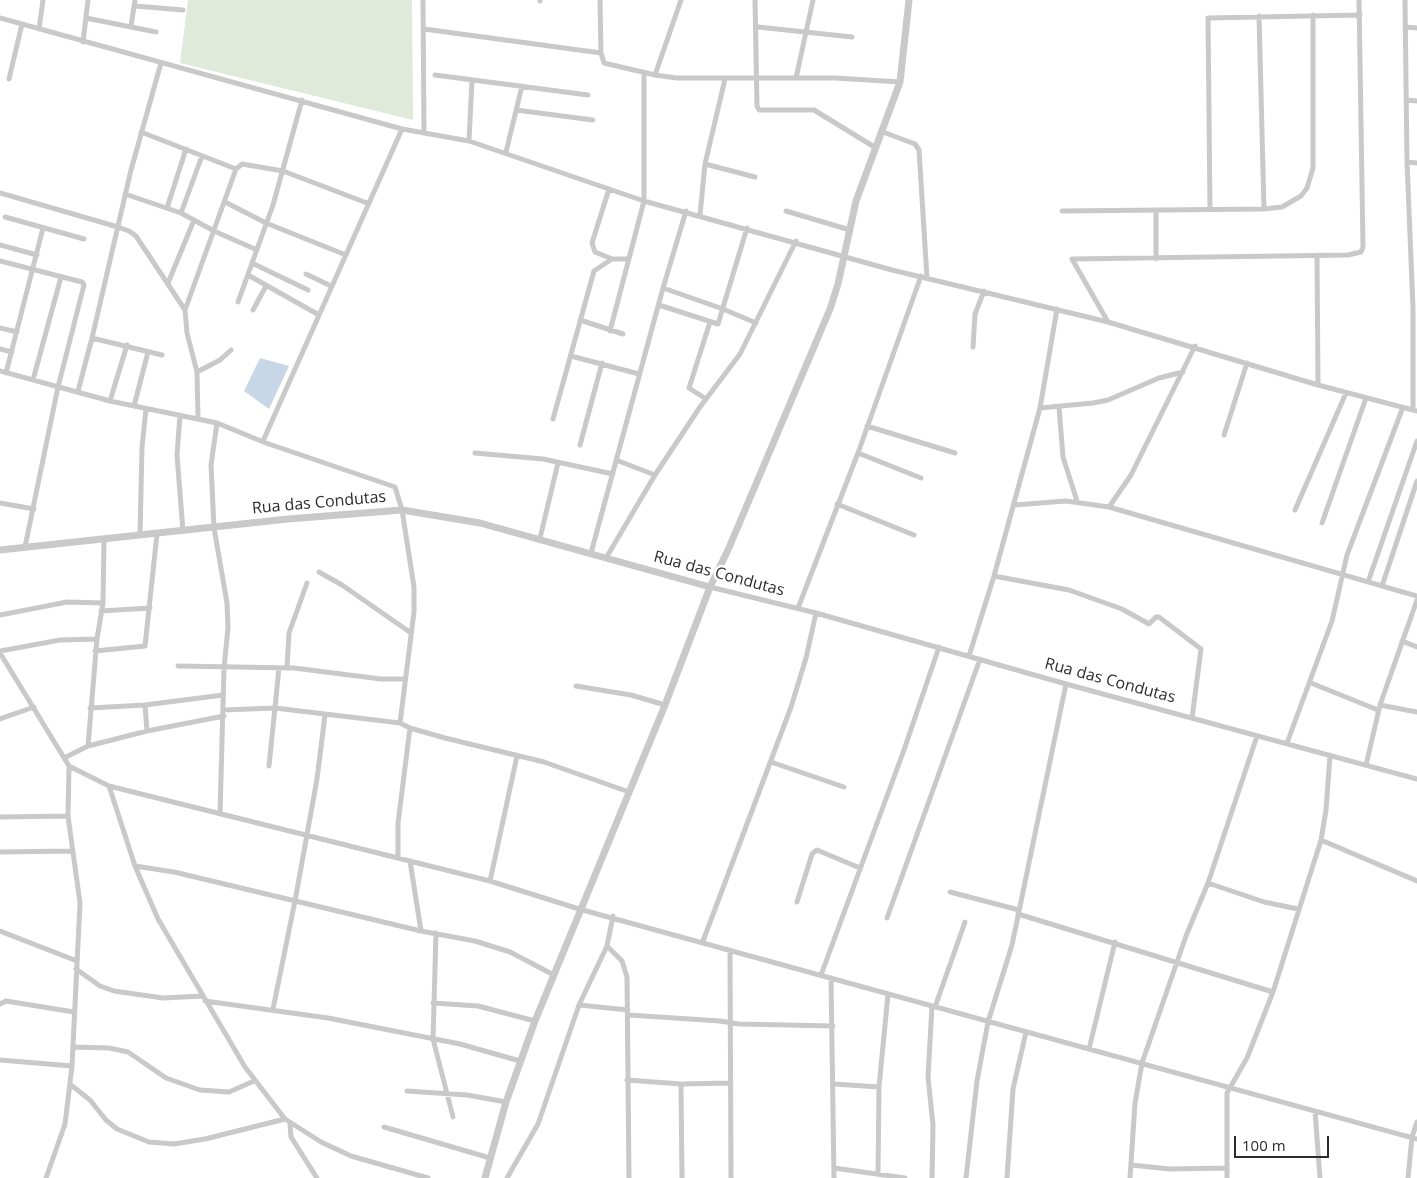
<!DOCTYPE html>
<html>
<head>
<meta charset="utf-8">
<style>
  body { margin:0 }
  #map { position:relative; width:1417px; height:1178px; overflow:hidden; background:#fff; font-family:"Open Sans",sans-serif }
  canvas { display:block }
  .scale { position:absolute; left:1234px; top:1136px; width:95px; height:22px; box-sizing:border-box; border:2px solid #2c2c2c; border-top:0; padding-left:6px; font-size:15px; line-height:18px; white-space:nowrap; color:#2c2c2c; -webkit-text-stroke:4px #fff; paint-order:stroke }
</style>
</head>
<body>
<div id="map">
<canvas width="1417" height="1178"></canvas>
<div class="scale">100 m</div>
</div>
<script>
const ctx = document.querySelector('canvas').getContext('2d');
ctx.lineJoin = 'round';
function paint(path, color) { ctx.fillStyle = color; ctx.fill(path, 'evenodd'); }
const shape = rows => new Path2D(rows.map(r => 'M' + r).join(''));
function strokePath(path, color, width, dash) { ctx.strokeStyle = color; ctx.lineWidth = width; ctx.lineCap = dash ? 'butt' : 'round'; ctx.setLineDash(dash || []); ctx.stroke(path); }
function drawText(font, color, halo, rows, align = 'center') {
  ctx.font = font + ' "Open Sans",sans-serif'; ctx.lineWidth = 5; ctx.setLineDash([]); ctx.textBaseline = 'middle'; ctx.strokeStyle = halo; ctx.fillStyle = color; for (const [text, x, y, turn = 0] of rows) {
    ctx.save(); ctx.translate(x, y); ctx.rotate((+turn || 0) * Math.PI / 180); ctx.textAlign = isNaN(turn) ? turn : align; if (halo) ctx.strokeText(text, 0, 0); ctx.fillText(text, 0, 0); ctx.restore();
  }
}
const green = shape([
  [188,0,412,0,413,120,180,63]
]);
const water = shape([
  [260,358,289,366,269,409,244,391]
]);
const minor = shape([
  [423,0,424,133],
  [600,0,601,53,604,63,655,75,677,78,835,78,900,82],
  [755,0,757,106,759,110,814,110,876,148],
  [1405,0,1407,162,1413,308,1413,410],
  [540,1,540,0],
  [135,6,183,10],
  [1259,16,1264,209],
  [0,18,402,129,469,141,644,201,892,270,1108,322,1318,385,1417,411],
  [86,18,156,32],
  [131,26,135,0],
  [758,27,852,37],
  [1405,27,1417,28],
  [39,29,43,0],
  [424,29,601,53],
  [83,42,88,0],
  [435,75,588,95],
  [655,75,681,0],
  [796,78,813,0],
  [9,79,22,24],
  [1406,100,1417,101],
  [516,110,593,120],
  [141,132,236,169],
  [883,132,915,144,919,150,927,278],
  [469,141,472,80],
  [506,152,522,86],
  [1407,162,1417,163],
  [705,164,755,177],
  [609,189,592,243,595,252,612,259],
  [0,193,118,227,129,231,136,236,185,310,187,333,197,372,198,418],
  [125,194,181,213,214,231,257,250],
  [225,202,266,223,346,255],
  [167,208,186,149],
  [1210,209,1208,18,1360,15],
  [1156,210,1156,259],
  [786,211,850,230],
  [1062,211,1264,209,1282,207,1301,196,1307,188,1313,168,1313,15],
  [181,213,202,156],
  [700,215,705,164,725,79],
  [5,217,84,239],
  [0,245,37,255],
  [1317,255,1318,385],
  [0,261,82,282,84,285,58,387,25,547],
  [252,263,308,290],
  [306,274,331,286],
  [248,275,319,315],
  [168,283,194,220],
  [663,288,723,309,756,323],
  [238,302,273,205,302,100],
  [659,305,718,324,747,228],
  [185,310,236,169,242,164,283,171,367,203],
  [253,310,266,286],
  [580,320,623,334],
  [1108,322,1072,259,1348,255,1361,252,1363,247,1359,0],
  [0,328,17,332],
  [610,331,644,201,644,73],
  [92,338,162,355],
  [973,347,975,314,984,291],
  [0,349,12,352],
  [571,356,639,374],
  [0,371,110,401,217,423,266,443,395,487,402,510,414,587,414,612,400,723],
  [197,372,220,360,231,350],
  [6,373,43,228],
  [33,380,61,277],
  [78,391,92,338,131,170,161,63],
  [706,399,689,388,710,322],
  [110,401,127,345],
  [134,406,148,352],
  [1059,407,1063,457,1077,501],
  [1040,408,1093,403,1108,400,1159,378,1183,372],
  [180,415,177,455,183,531],
  [553,419,594,271,612,259,629,259],
  [217,423,211,465,214,528,227,603,228,628,224,668,220,814],
  [867,426,955,453],
  [1224,435,1247,363],
  [263,441,402,129],
  [580,445,602,363],
  [475,453,543,459,613,474],
  [858,453,921,478],
  [616,460,655,475],
  [0,503,34,509],
  [837,504,914,535],
  [1014,505,1066,501,1109,507,1417,596],
  [1109,507,1131,475,1195,346],
  [1295,510,1346,393],
  [1322,523,1366,398],
  [140,535,142,447,146,409],
  [540,538,558,463],
  [591,553,663,288,686,211],
  [606,558,655,475,700,407,740,354,796,241],
  [319,572,342,585,411,633],
  [994,576,1069,590,1122,609,1149,624,1156,617,1159,617,1201,649,1192,718],
  [1368,582,1417,441],
  [1382,586,1417,481],
  [710,587,816,613,1066,684,1417,779],
  [798,608,858,453,921,276],
  [101,611,150,608],
  [0,615,67,602,103,603],
  [1402,641,1417,647],
  [0,651,60,640,97,639],
  [95,651,145,646,157,534],
  [0,653,69,766,109,786,490,881,579,909,1417,1139],
  [969,656,994,576,1040,408,1057,309],
  [178,666,294,668,381,679,404,679],
  [287,667,289,633,307,583],
  [1311,683,1378,710],
  [576,686,631,695,665,705],
  [145,705,147,731],
  [1380,705,1417,712],
  [90,708,145,705,223,695],
  [224,710,275,708,400,723,410,728,445,738,544,762,629,792],
  [0,719,34,707],
  [1287,743,1332,621,1347,555,1403,407],
  [88,746,97,639,103,603,104,539],
  [64,758,88,746,147,731,224,716],
  [771,762,844,787],
  [1366,765,1380,705,1417,600],
  [269,766,279,668],
  [109,786,135,866,158,919,245,1067,285,1119,321,1142,351,1156,428,1178],
  [0,817,68,816],
  [1321,840,1417,881],
  [0,852,71,851],
  [398,857,398,823,410,728],
  [410,861,421,931],
  [135,866,174,872,421,931,475,941,510,952,554,975],
  [490,881,517,756],
  [1208,883,1264,902,1298,909],
  [950,892,1019,910],
  [797,902,812,854,817,850,860,868],
  [1018,914,1273,992],
  [887,918,980,659],
  [0,931,77,961],
  [436,933,433,1039,453,1117],
  [703,941,791,707,806,658,816,613],
  [607,946,622,961,627,977,629,1178],
  [730,950,731,1178],
  [76,969,100,986,114,991,163,998,203,996],
  [821,975,904,750,939,647],
  [831,978,834,1178],
  [205,1001,328,1018,460,1044,520,1061],
  [433,1003,478,1006,535,1021],
  [0,1004,6,1001,74,1012],
  [579,1005,628,1010],
  [935,1007,965,922],
  [273,1009,295,901,317,779,325,715],
  [629,1015,720,1021,739,1024,833,1026],
  [73,1047,109,1048,128,1052,166,1078,200,1090,229,1092,254,1081],
  [1089,1049,1115,942],
  [0,1060,72,1066],
  [627,1080,681,1084,731,1083],
  [681,1084,682,1178],
  [834,1084,879,1087],
  [71,1085,90,1100,106,1120,117,1129,149,1142,174,1144,205,1139,285,1119],
  [407,1091,467,1095,506,1102],
  [1315,1111,1320,1178],
  [290,1125,291,1137,317,1178],
  [384,1127,490,1158],
  [1131,1165,1170,1169,1227,1168],
  [834,1168,905,1178],
  [878,1174,879,1087,888,994],
  [46,1178,65,1124,72,1066,80,903,68,816,69,766],
  [507,1178,538,1124,579,1005,607,946,613,916],
  [932,1178,933,1125,928,1077,932,1006],
  [966,1178,977,1081,988,1022,1012,945,1066,684],
  [1007,1178,1013,1089,1026,1032],
  [1130,1178,1135,1103,1142,1063,1186,936,1208,883,1257,736],
  [1227,1178,1227,1093,1247,1058,1273,992,1321,840,1326,810,1330,755],
  [1408,1178,1412,1137,1417,1122]
]);
const tertiary = shape([
  [0,550,288,519,402,510,480,523,710,587],
  [485,1178,506,1102,535,1021,665,705,710,587,728,550,830,309,838,284,856,201,900,82,909,0]
]);
const streetNames = [
  ["Rua das Condutas",319,503,-5],
  ["Rua das Condutas",719,574,15],
  ["Rua das Condutas",1110,681,15]
];
paint(green, '#e0e9da');
paint(water, '#c7d7e8');
strokePath(minor, '#c9c9c9', 5);
strokePath(tertiary, '#c9c9c9', 7);
drawText('16px', '#2c2c2c', '#fff', streetNames);
</script>
</body>
</html>
